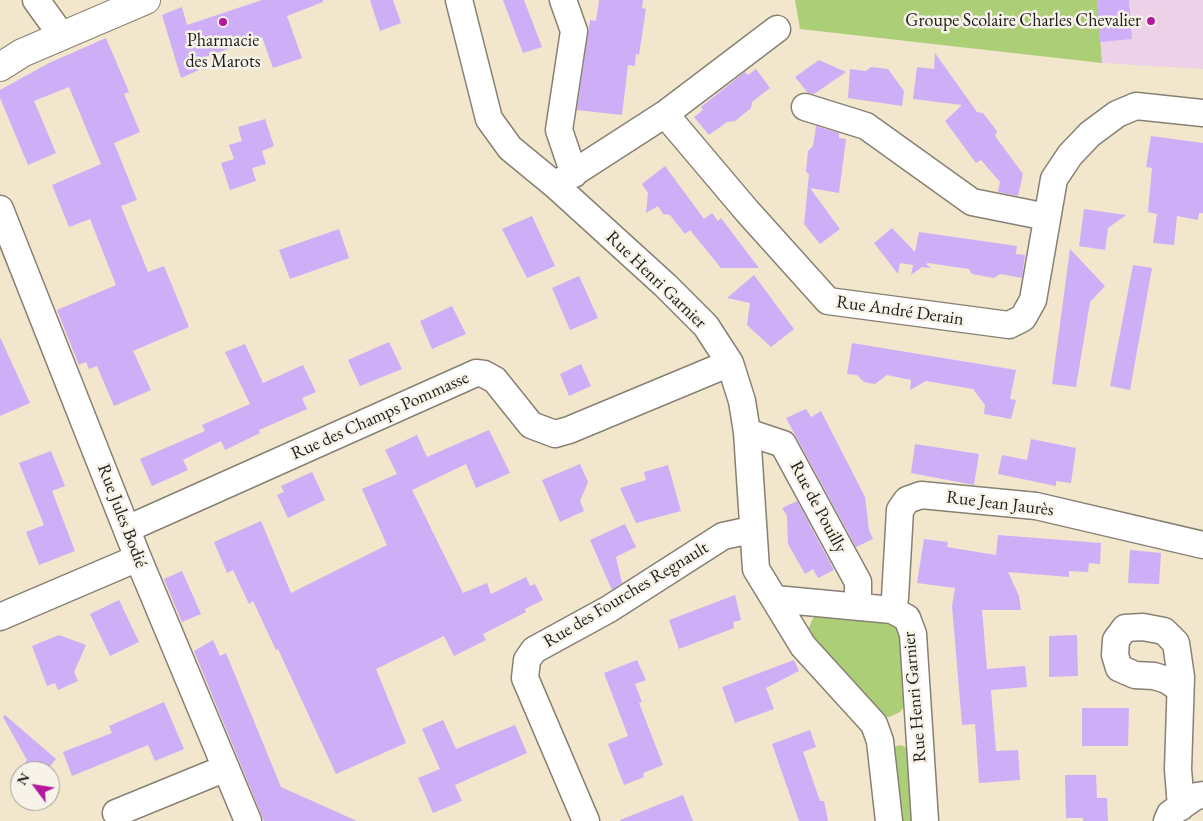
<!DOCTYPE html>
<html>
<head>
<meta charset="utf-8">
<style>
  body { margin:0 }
  #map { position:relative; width:1203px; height:821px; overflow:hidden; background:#f2e6cd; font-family:"EB Garamond",serif }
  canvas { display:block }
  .north { position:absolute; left:10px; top:761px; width:50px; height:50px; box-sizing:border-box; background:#f7f3e8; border:1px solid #9f9d96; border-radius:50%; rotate:301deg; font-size:14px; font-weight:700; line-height:20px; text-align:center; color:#1c1c1c }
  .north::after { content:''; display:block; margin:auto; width:18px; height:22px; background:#b5179e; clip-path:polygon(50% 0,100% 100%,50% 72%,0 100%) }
</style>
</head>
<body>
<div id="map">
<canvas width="1203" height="821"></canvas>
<div class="north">N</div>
</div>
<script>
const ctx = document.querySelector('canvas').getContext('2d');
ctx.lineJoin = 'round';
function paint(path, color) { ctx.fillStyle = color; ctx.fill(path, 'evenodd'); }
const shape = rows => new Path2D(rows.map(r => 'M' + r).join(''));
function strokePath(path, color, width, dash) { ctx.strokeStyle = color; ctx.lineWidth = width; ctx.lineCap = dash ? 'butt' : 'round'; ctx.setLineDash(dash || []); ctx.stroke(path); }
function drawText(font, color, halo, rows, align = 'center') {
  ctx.font = font + ' "EB Garamond",serif'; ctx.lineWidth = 5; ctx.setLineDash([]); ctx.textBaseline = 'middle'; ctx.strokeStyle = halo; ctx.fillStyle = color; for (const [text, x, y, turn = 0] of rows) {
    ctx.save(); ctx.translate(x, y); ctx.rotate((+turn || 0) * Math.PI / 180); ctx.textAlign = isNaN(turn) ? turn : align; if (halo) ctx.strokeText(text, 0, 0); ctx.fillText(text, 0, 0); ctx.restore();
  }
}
const built = shape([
  [1097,0,1203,0,1203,69,1102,63]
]);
const green = shape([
  [795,0,1097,0,1102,63,800,29],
  [817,615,883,617,900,629,907,703,900,712,889,717,883,716,811,641,808,630,813,618],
  [901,745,910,750,916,821,896,821,892,751,894,747]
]);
const building = shape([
  [262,0,323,0,323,2,287,16,302,58,273,68,262,37,197,60,199,70,181,78,162,15,182,7,187,25],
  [370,0,393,0,401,23,380,31],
  [503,0,524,0,542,47,523,53],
  [599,0,643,0,642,8,646,9,639,55,636,54,635,66,628,65,622,115,577,110,590,20,596,21],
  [1097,0,1129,0,1132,39,1100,42],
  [106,38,129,92,124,94,140,132,114,143,137,200,121,206,148,272,164,266,189,327,133,351,151,390,114,406,97,366,89,369,86,362,79,365,57,310,116,285,90,219,69,227,52,185,101,164,69,87,34,101,56,153,28,165,0,98,0,90,49,63],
  [935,53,977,112,983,113,997,131,995,136,1023,174,1018,196,998,192,1000,182,981,160,976,163,945,121,962,105,913,99,917,67,934,69],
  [819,60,846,72,814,94,808,93,795,77],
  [871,67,888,69,904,91,902,106,848,98,850,69,866,71],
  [756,69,770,88,752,102,751,108,735,121,727,122,709,135,694,117,703,110,701,107,745,72,748,75],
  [265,119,274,146,262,151,266,164,252,168,256,181,230,190,221,163,234,159,229,145,242,141,238,127],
  [816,126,839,133,839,138,846,139,839,193,810,188,840,229,820,244,804,224,809,175,806,171,808,151,813,146],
  [1151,136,1203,143,1203,213,1199,213,1198,220,1177,216,1174,245,1153,243,1157,214,1148,212,1152,168,1146,167],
  [665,166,704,219,712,213,718,221,721,218,759,268,721,268,690,230,685,234,670,215,663,214,658,206,646,213,648,193,642,184],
  [1084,209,1126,215,1108,228,1105,250,1079,246],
  [532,216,555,266,527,278,502,229],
  [892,228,915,252,919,232,1017,246,1016,254,1025,255,1022,278,1000,274,994,278,972,274,969,269,928,263,926,264,931,268,922,267,911,275,913,265,900,263,898,274,874,243],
  [339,229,349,258,290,279,279,250],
  [1070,249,1105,286,1090,302,1076,387,1052,384],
  [1133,265,1152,268,1130,390,1110,386],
  [754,275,794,329,771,347,747,325,750,303,727,298],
  [579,276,598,318,570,330,552,288],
  [452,306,466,334,432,349,420,321],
  [0,337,30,403,0,416],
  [389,342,402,369,360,386,348,360],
  [852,343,1016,370,1010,399,1016,400,1011,419,984,414,985,405,973,389,926,381,910,390,911,380,887,375,875,384,864,382,857,375,847,374],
  [245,344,263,383,303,365,316,392,302,398,307,409,259,430,260,433,225,450,221,441,183,460,188,470,152,486,140,459,205,431,202,425,250,404,225,352],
  [581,364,591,386,569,396,560,374],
  [806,409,811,417,821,411,865,497,869,530,873,539,856,547,786,418],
  [489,430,510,473,476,488,466,464,412,490,463,593,487,583,491,594,526,577,530,586,535,584,543,600,525,609,526,612,483,634,486,640,454,656,444,636,376,669,406,743,336,774,278,649,276,650,253,601,249,604,233,570,227,573,214,542,261,521,291,593,387,545,362,489,397,474,385,450,417,435,427,457],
  [1031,439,1076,448,1071,483,1056,481,1056,486,998,474,1002,455,1027,460],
  [915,444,979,454,974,485,911,473],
  [51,451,65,486,52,491,75,551,39,565,26,532,44,525,19,463],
  [580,464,588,482,580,501,584,511,560,522,542,480],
  [668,465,681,511,636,523,620,488,646,480,644,472],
  [312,472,325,500,288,518,277,495,284,492,281,486],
  [797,501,834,570,818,578,813,569,805,574,788,544,787,516,782,508],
  [625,524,636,547,616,557,622,583,612,590,590,540],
  [998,535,1101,543,1100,564,1089,563,1088,572,1069,571,1069,577,1008,572,1019,596,1021,610,982,610,987,669,1025,666,1027,687,991,690,996,751,1018,750,1020,780,979,783,975,724,962,725,952,606,955,588,917,583,924,539,948,542,947,547,996,555],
  [1130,550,1161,553,1159,584,1128,583],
  [182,571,201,614,182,622,164,579],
  [735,595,741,620,733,622,734,628,679,649,669,620],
  [119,600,139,642,110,656,90,614],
  [59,635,86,645,74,672,78,681,58,690,55,683,47,686,32,646],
  [1077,635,1078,676,1049,677,1049,636],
  [213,640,220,656,226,653,281,787,357,821,264,821,194,651],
  [637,660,646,680,635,684,642,702,639,703,663,765,643,773,644,777,624,785,608,744,628,736,604,673],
  [794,660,799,671,766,688,774,709,735,723,722,687],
  [164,702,184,749,155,761,148,745,72,776,63,752,112,733,109,726],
  [1082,708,1129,708,1128,746,1082,746],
  [5,715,56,759,46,771,18,771,27,760,3,717],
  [443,720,456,749,515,725,527,753,455,785,462,801,433,813,418,778,440,769,422,729],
  [810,730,816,747,803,752,820,801,824,801,828,821,799,821,772,744],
  [1065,775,1096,775,1097,798,1107,798,1108,821,1083,821,1083,818,1066,818],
  [683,795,693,821,620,821,620,820]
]);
const minor = shape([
  [36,0,62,36],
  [459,0,489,119,510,148,555,185,666,286,706,326,730,363,742,401,747,432,756,569,803,646,874,724,880,741,889,821],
  [563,0,574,31,559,130,574,174],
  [805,107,866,126,972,202,1047,217],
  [665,114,747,211,828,301,1009,325,1023,318,1033,300,1054,179,1070,155,1090,134,1117,114,1136,106,1203,113],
  [555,185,665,114,777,29],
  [0,209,138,558,248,821],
  [747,432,783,444,858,582,858,607],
  [127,529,476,373,484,374,495,380,531,425,555,434,569,430,730,363],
  [775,599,892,610,907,618,913,634,925,821],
  [892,610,895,598,900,510,907,500,921,495,1036,506,1203,545],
  [0,617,138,558],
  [1180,689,1167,680,1154,676,1135,675,1119,668,1115,655,1116,640,1125,628,1143,627,1164,631,1176,643,1181,677,1178,769,1181,807],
  [116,813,226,768],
  [586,821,525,678,527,660,534,650,609,609,723,536,751,530],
  [1167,821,1170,814,1196,796,1203,795]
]);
const major = shape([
  [0,67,22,53,146,0]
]);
const markers = [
  [1151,21,5,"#b5179e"],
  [223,22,5,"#b5179e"]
];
const poiNames = [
  ["Groupe Scolaire Charles Chevalier",1141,21],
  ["Pharmacie",223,41,"center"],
  ["des Marots",223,62,"center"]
];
const streetNames = [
  ["Rue Henri Garnier",656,280,44],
  ["Rue André Derain",900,311,8],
  ["Rue des Champs Pommasse",380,416,-24],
  ["Rue Jean Jaurès",1000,504,7],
  ["Rue de Pouilly",818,507,62],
  ["Rue Jules Bodié",122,516,69],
  ["Rue des Fourches Regnault",626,595,-31],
  ["Rue Henri Garnier",915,697,-95]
];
paint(built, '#edd1e9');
paint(green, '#acce76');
paint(building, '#ceaef7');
strokePath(minor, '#878174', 29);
strokePath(major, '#878174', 30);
strokePath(minor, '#fff', 26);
strokePath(major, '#fff', 28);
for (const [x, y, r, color] of markers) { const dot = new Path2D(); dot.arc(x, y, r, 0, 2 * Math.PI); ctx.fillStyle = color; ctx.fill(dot); strokePath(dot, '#f7f3e8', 2); }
drawText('18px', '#1c1c1c', '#f7f3e8', poiNames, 'right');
drawText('18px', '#1c1c1c', '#f7f3e8', streetNames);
</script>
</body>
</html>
